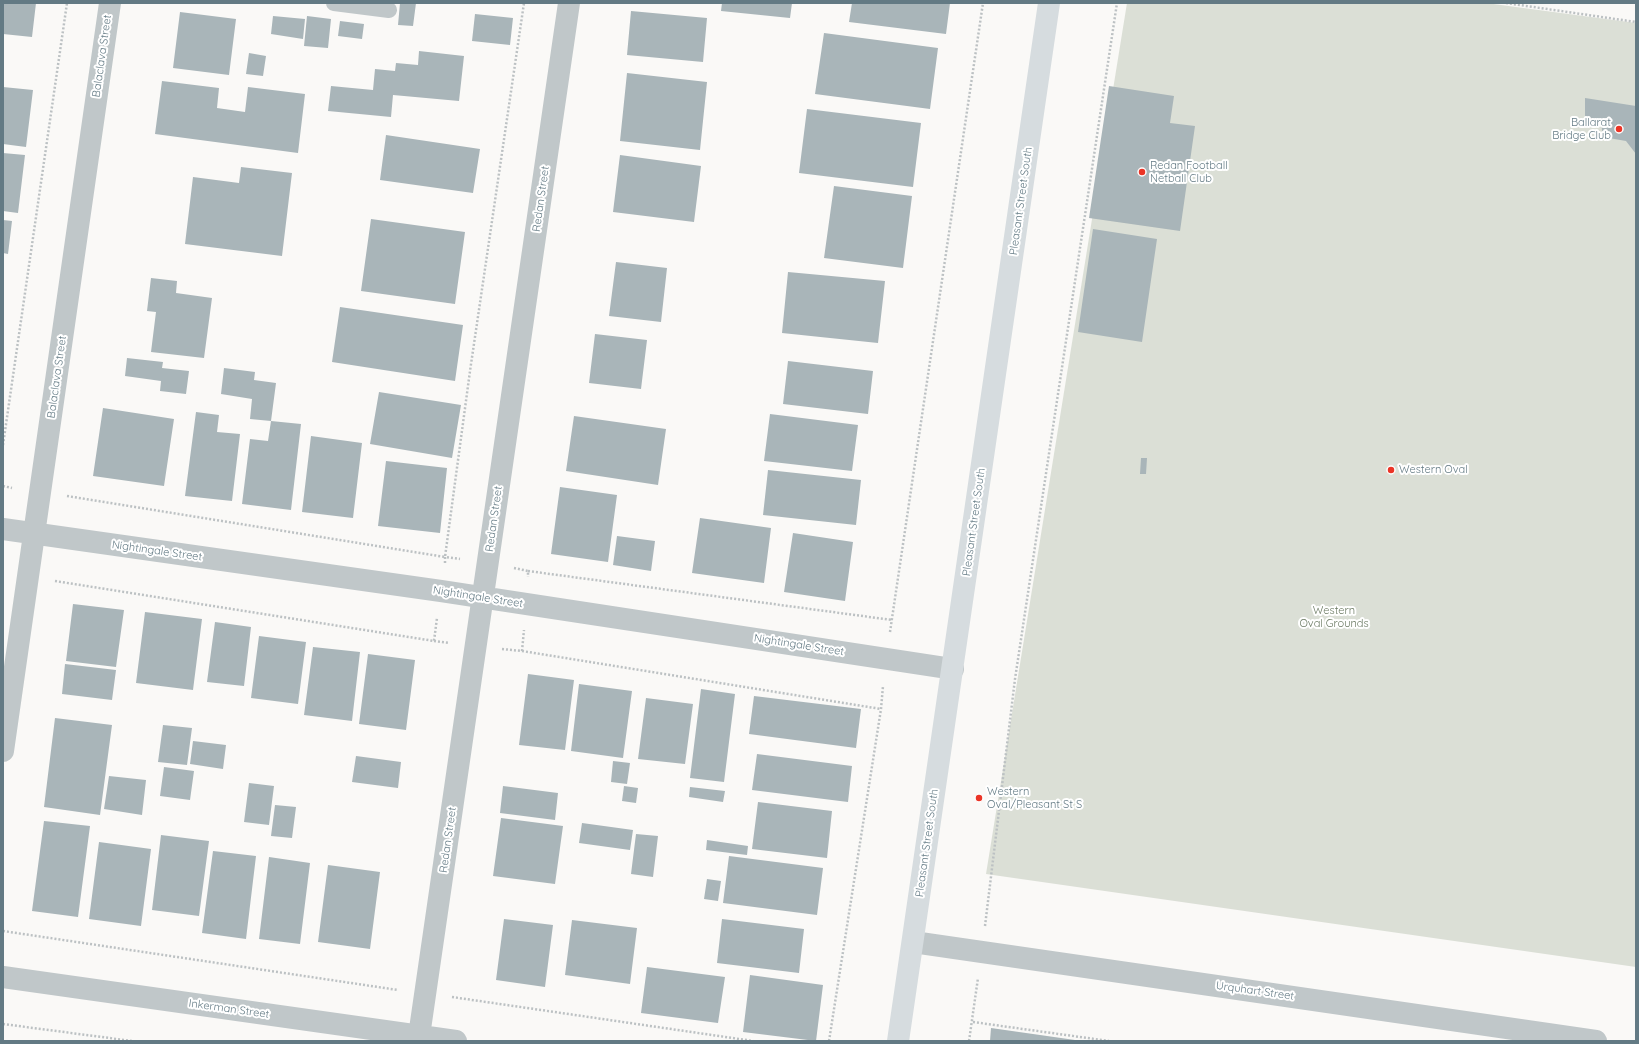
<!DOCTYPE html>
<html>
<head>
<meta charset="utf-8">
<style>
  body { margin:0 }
  #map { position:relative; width:1639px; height:1044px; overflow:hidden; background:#faf9f7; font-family:Quicksand,sans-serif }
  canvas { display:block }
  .frame { position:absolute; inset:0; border:4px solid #637a84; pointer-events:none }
</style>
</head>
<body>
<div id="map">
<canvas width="1639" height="1044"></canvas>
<div class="frame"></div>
</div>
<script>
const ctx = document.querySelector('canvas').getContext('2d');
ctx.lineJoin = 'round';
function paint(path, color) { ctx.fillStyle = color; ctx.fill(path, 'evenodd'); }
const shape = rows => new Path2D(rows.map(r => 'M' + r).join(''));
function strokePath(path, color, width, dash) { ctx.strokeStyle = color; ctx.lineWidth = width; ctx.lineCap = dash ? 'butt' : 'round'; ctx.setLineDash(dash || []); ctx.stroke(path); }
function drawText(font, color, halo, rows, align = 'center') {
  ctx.font = font + ' Quicksand,sans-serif'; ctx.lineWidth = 4; ctx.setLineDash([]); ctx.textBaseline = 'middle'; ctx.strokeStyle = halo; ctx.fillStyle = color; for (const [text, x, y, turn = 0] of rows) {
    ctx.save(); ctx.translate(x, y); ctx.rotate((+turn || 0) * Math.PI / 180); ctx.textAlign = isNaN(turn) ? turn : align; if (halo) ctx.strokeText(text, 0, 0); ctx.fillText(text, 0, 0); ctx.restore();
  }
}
const green = shape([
  [1127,3,1486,3,1636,23,1636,967,986,874]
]);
const building = shape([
  [3,3,36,3,32,37,3,34],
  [400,3,416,3,413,26,398,25],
  [722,3,792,3,790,18,721,11],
  [852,3,950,3,946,34,849,22],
  [631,11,707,18,703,62,627,55],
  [180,12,236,19,229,75,173,68],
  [475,14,513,18,510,45,472,41],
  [273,16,305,19,303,39,271,34],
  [307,16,331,19,328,48,304,46],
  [340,21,364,24,362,39,338,36],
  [824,33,938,48,930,109,815,94],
  [419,51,464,56,459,101,393,95,391,117,328,111,331,86,373,90,375,69,395,71,396,63,418,65],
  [249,53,266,56,263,76,246,74],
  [627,73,707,82,700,150,620,141],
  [162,81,219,88,217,108,245,112,248,87,305,94,298,153,155,134],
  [1109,86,1174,96,1170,123,1195,126,1180,231,1089,218],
  [3,87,33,90,26,147,3,144],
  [1585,98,1636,106,1636,154,1626,141,1603,137,1601,122,1585,116],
  [807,109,921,123,913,187,799,173],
  [386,135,480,149,473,193,380,180],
  [3,153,25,155,18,213,3,211],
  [620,155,701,166,694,222,613,212],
  [241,167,292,173,282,256,185,244,193,177,239,183],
  [834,186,912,196,903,268,824,258],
  [371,219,465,232,455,304,361,291],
  [3,220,12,221,8,254,3,253],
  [1093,229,1157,239,1142,342,1078,332],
  [616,262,667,268,661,322,609,316],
  [788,272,885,281,878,343,782,333],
  [151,278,177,281,176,293,212,298,204,358,151,352,156,312,147,311],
  [340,307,463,325,455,381,332,362],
  [595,334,647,340,641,389,589,383],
  [127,358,163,362,162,368,189,371,186,394,160,391,161,381,125,376],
  [788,361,873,371,868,414,783,404],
  [224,368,255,372,254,380,276,383,271,421,250,419,252,399,221,394],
  [379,392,461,405,452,458,370,444],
  [103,408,174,419,164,486,93,476],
  [196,412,219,415,217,432,240,434,232,501,185,496],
  [770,414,858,425,852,471,764,461],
  [574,416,666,429,658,485,566,471],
  [271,421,301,424,291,510,242,504,250,439,268,441],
  [311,436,362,443,353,518,302,512],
  [1141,458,1147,458,1146,474,1140,474],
  [386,461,447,468,440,533,378,526],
  [768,470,861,480,856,525,763,515],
  [560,487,617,495,608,562,551,554],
  [700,518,771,528,764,583,692,573],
  [793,533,853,542,845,601,784,592],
  [617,536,655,541,651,571,613,565],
  [73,604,124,610,116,667,66,661],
  [145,612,202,619,193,690,136,683],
  [215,622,251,627,244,686,207,682],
  [259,636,306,642,298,704,251,698],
  [313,647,360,652,352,721,304,715],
  [368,654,415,660,406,730,359,724],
  [65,664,116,670,112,700,62,694],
  [528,674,574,680,565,750,519,745],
  [579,684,632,691,623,758,571,751],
  [701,689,735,694,724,782,690,778],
  [754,696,861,709,856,748,749,734],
  [646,698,693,704,685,764,638,759],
  [55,718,112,725,100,815,44,807],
  [163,725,192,728,187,765,158,762],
  [193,741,226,745,223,769,190,764],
  [757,754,852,766,848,802,752,790],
  [356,756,401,762,398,788,352,782],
  [613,761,630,763,627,784,611,782],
  [164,767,194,771,190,800,160,796],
  [109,776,146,780,142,815,104,809],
  [249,783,274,786,269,825,244,822],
  [503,786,558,793,555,820,500,813],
  [624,786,638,788,636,803,622,801],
  [690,787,725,791,723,802,689,797],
  [758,802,832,811,827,858,752,849],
  [275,805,296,807,292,838,271,836],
  [501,818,563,826,555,884,493,876],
  [44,821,90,826,78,917,32,911],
  [582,823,633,830,630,850,579,843],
  [636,834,658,836,653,877,631,874],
  [161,835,209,841,199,916,152,910],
  [707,840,748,846,747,855,706,850],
  [99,842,151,849,141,926,89,919],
  [213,851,256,856,246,939,202,933],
  [729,856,823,868,817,915,723,903],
  [269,857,310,863,300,944,259,939],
  [328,865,380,872,370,949,318,942],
  [707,879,721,881,718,901,704,899],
  [504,919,553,925,545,987,496,980],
  [722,919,804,929,799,973,717,963],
  [572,920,637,928,630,984,565,975],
  [647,967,725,977,718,1023,641,1013],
  [750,975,823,985,816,1041,743,1032],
  [991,1028,1075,1040,1075,1041,990,1041]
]);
const path = shape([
  [1506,3,1636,22],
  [3,445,67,3],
  [3,486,12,488],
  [67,496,445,557,470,371,524,3],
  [445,563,445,557,460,559],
  [514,568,528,571,528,577],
  [528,571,892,620],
  [55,581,434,641,437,618],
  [890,632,983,3],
  [434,641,449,643],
  [502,649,522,651,524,630],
  [522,651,881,709],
  [985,926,1015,679,1117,3],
  [3,931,398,990],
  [452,997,753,1041],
  [973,1022,1109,1041],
  [3,1024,132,1041],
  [829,1041,881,709,883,686],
  [969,1041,978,978]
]);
const lane = shape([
  [334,3,389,10]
]);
const street = shape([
  [3,529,441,591,953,669],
  [3,751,110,3],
  [913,942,1596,1041],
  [3,977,456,1041],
  [419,1036,569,3]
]);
const secondary = shape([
  [898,1041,1049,3]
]);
const markers = [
  [1619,129,4,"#eb3426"],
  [1142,172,4,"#eb3426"],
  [1391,470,4,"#eb3426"],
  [979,798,4,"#eb3426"]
];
const streetNames = [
  ["Balaclava Street",102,56,-82],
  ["Redan Street",541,199,-82],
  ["Pleasant Street South",1021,201,-82],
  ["Balaclava Street",57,377,-82],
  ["Redan Street",494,519,-82],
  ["Pleasant Street South",974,522,-82],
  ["Nightingale Street",157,551,8],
  ["Nightingale Street",478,597,9],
  ["Nightingale Street",799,645,9],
  ["Redan Street",448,840,-82],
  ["Pleasant Street South",927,843,-82],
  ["Urquhart Street",1255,991,8],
  ["Inkerman Street",229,1009,8]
];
const poiNames = [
  ["Ballarat",1611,123,"right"],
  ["Bridge Club",1611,136,"right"],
  ["Redan Football",1150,166],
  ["Netball Club",1150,179],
  ["Western Oval",1399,470],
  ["Western",987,792],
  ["Oval/Pleasant St S",987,805]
];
const parkNames = [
  ["Western",1334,611],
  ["Oval Grounds",1334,624]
];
paint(green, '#dbdfd6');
paint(building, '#a9b5b9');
strokePath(path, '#bcc1c3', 2.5, [2, 2]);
strokePath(lane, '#c0c7c9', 16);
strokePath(street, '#c0c7c9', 22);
strokePath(secondary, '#d6dcdf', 22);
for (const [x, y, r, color] of markers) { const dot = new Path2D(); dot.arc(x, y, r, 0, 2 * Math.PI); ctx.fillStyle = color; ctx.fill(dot); strokePath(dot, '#fff', 1.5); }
drawText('11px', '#637a84', '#fff', streetNames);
drawText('11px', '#637a84', '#fff', poiNames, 'left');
drawText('11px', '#6b7a63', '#fff', parkNames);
</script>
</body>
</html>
